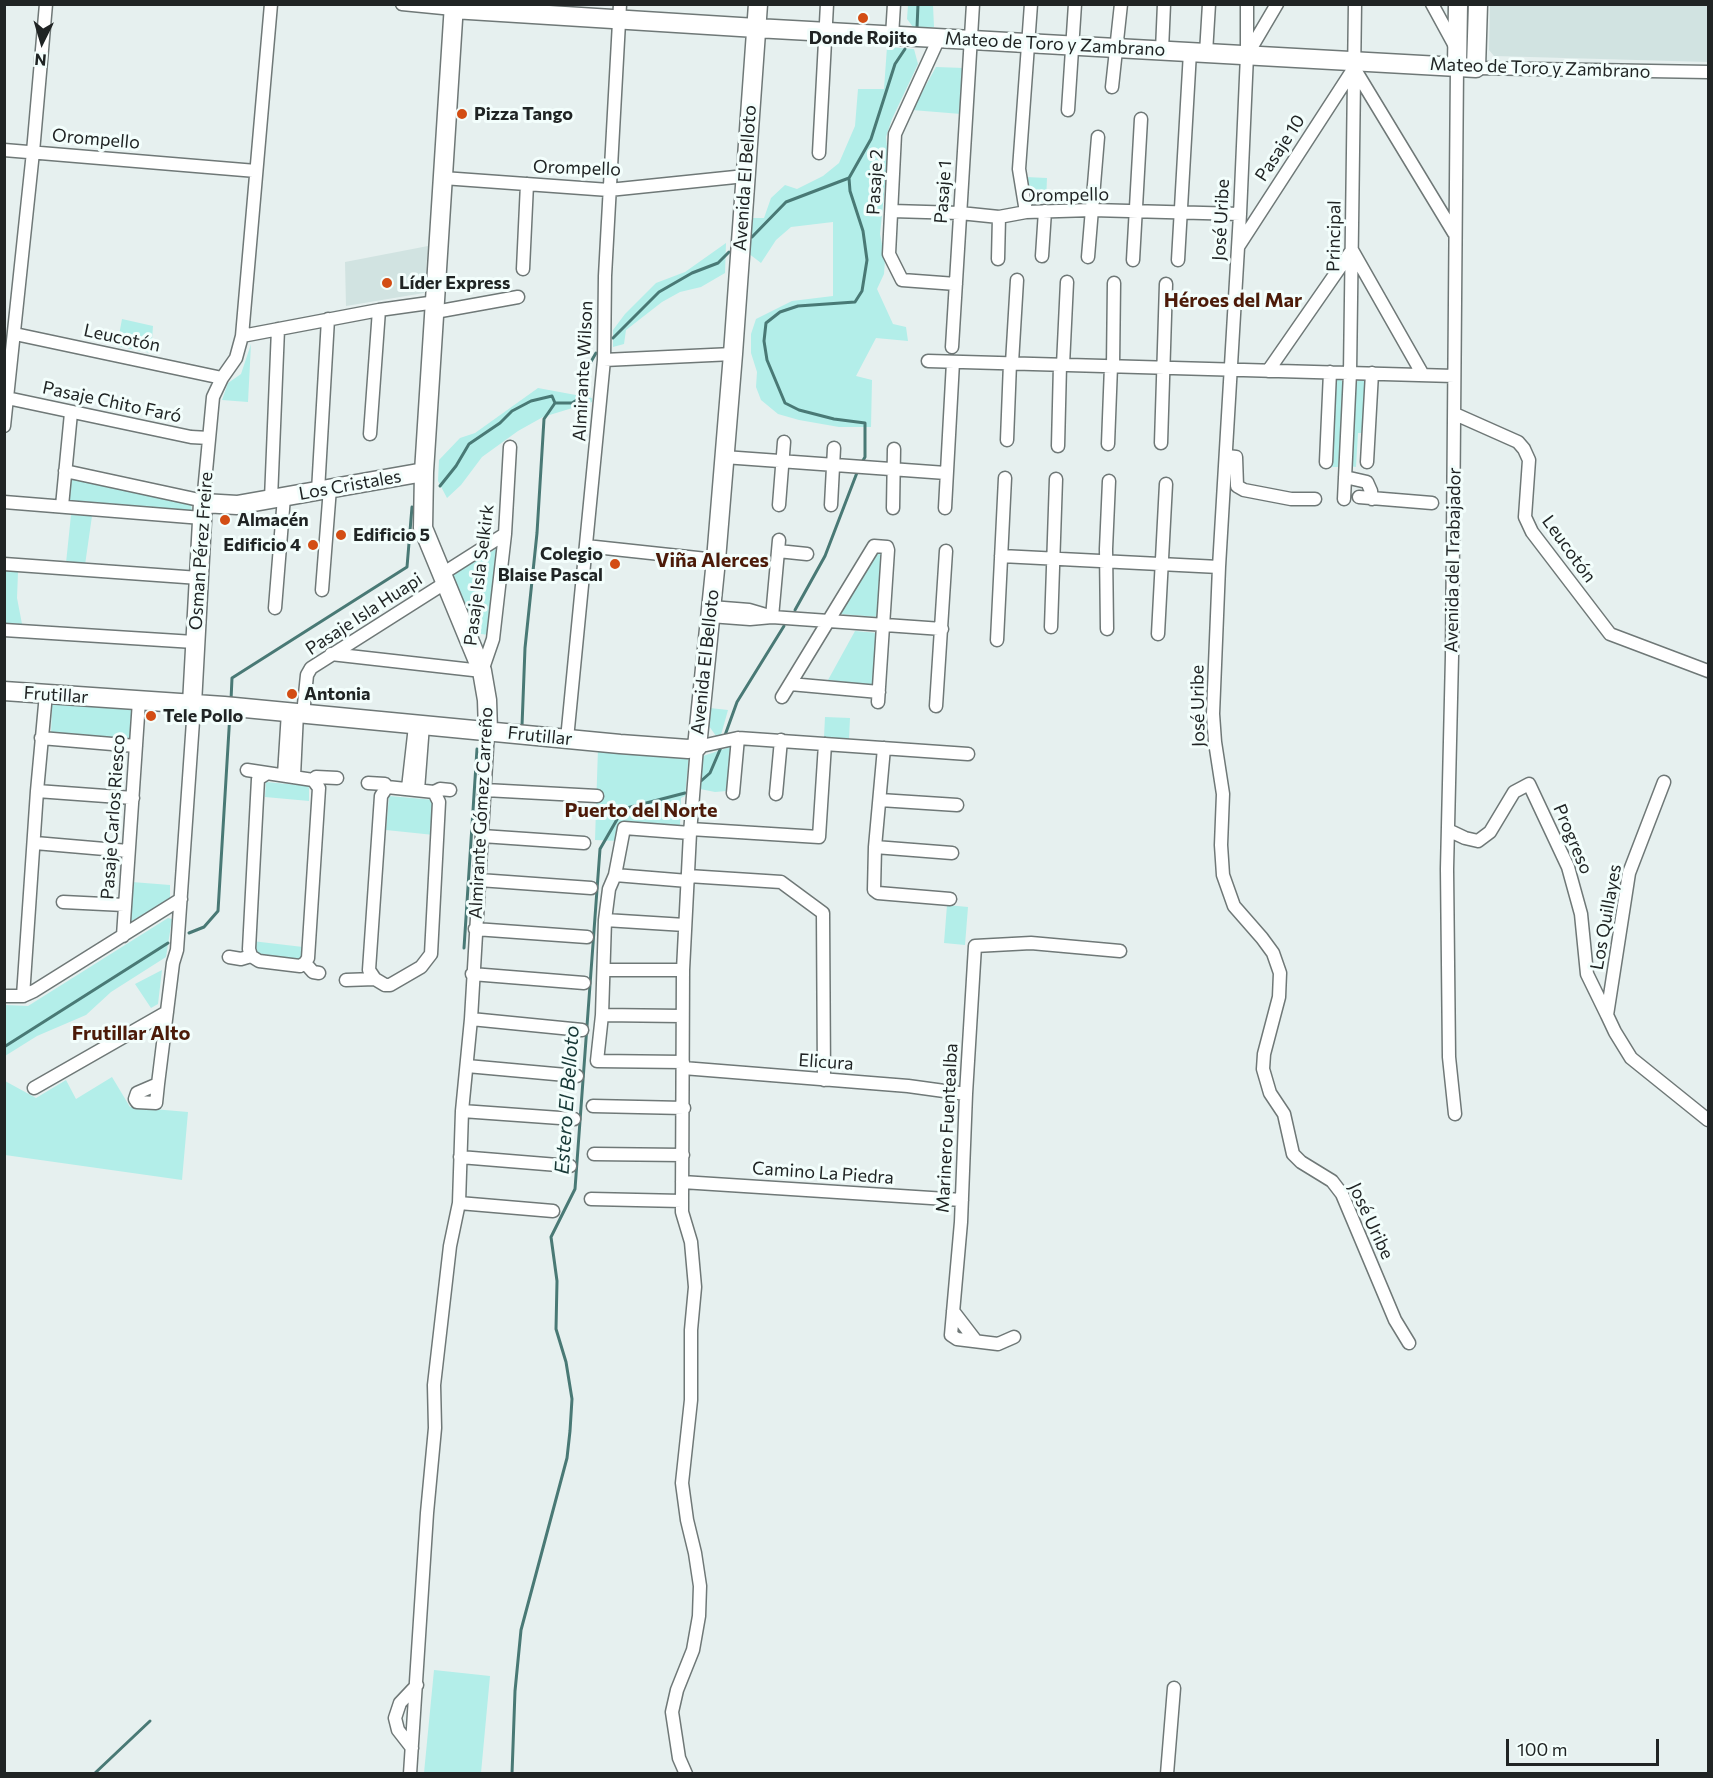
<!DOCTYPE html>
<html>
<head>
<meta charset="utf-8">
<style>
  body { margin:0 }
  #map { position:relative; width:1713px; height:1778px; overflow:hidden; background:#e6f0ef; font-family:Commissioner,sans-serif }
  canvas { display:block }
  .frame { position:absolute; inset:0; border:6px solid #202424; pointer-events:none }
  .north { position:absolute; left:12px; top:12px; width:60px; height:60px; -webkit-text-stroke:4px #f3fefc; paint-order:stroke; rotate:185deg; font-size:16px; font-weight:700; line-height:24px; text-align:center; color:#202424 }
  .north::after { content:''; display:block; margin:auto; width:21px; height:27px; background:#202424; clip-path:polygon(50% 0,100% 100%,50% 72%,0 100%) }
  .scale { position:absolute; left:1506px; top:1739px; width:153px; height:27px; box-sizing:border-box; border:3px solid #202424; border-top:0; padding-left:8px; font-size:18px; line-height:21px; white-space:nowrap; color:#202424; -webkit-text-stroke:4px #f3fefc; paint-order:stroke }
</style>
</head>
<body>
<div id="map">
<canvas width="1713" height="1778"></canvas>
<div class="frame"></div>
<div class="north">N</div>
<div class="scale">100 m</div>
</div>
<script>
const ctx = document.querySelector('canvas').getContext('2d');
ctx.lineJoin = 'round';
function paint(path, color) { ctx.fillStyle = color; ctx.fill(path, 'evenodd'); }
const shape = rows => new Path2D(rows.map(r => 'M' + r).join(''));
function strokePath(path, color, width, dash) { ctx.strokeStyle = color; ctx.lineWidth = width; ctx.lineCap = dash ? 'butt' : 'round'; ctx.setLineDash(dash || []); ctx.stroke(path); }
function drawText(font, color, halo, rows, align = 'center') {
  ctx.font = font + ' Commissioner,sans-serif'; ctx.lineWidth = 6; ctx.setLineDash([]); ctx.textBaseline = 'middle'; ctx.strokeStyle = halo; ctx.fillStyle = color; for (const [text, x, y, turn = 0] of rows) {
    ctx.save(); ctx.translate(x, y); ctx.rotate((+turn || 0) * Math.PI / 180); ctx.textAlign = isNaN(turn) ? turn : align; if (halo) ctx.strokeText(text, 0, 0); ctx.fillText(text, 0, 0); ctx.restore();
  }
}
const built = shape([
  [1490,5,1708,5,1708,62,1494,56,1489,50],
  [428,246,424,293,346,306,345,262]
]);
const green = shape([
  [908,5,933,5,934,27,913,27,907,19],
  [887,47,914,49,918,64,892,119,886,137,888,157,880,234,885,260,884,274,877,289,893,324,906,327,908,341,876,338,856,376,872,380,871,427,839,427,799,420,778,414,761,400,756,387,757,372,751,353,751,334,756,319,792,301,833,296,833,222,791,227,776,240,761,263,748,253,752,218,764,218,771,198,785,185,797,189,823,176,839,163,855,126,858,89,884,89],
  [936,67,964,68,961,114,912,110],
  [1026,177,1047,178,1046,202,1031,203],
  [726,243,725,273,701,287,680,292,662,302,626,330,624,344,613,347,613,330,625,314,656,283,685,272],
  [122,319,153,326,151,353,117,346],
  [251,344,248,402,222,400,228,383,241,374],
  [1334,380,1341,380,1343,383,1339,467,1329,467],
  [1359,380,1366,381,1363,433,1358,433,1356,467,1349,466,1354,384],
  [538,388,592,398,592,402,543,417,518,431,482,457,461,485,447,498,438,481,439,460,460,438,475,433],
  [71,478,191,503,192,513,69,503],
  [71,515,92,516,85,565,66,563],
  [499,547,488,635,475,633,451,575],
  [882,550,879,617,839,614,876,551],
  [5,571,18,572,17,598,22,624,5,623],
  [855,631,878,633,872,685,828,680],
  [52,703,134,708,133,740,51,734],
  [710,708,728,710,721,735,716,736,709,726],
  [825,717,850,718,849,739,824,737],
  [733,746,727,791,715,792,700,789,703,756],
  [598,748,689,755,685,796,681,798,680,825,677,827,620,823,618,841,595,840],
  [266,782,309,786,309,801,265,797],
  [389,796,435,800,434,835,386,830],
  [132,882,170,885,170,899,130,922],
  [947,905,968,907,965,945,944,943],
  [168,918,172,919,166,957,111,992,86,1015,37,1036,5,1056,5,1005,28,1006],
  [252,941,303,947,303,958,299,961,255,955],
  [162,970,158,1004,151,1008,135,984],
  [112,1077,130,1107,188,1112,182,1180,5,1155,5,1081,36,1098,66,1080,76,1099],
  [434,1670,490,1676,481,1773,424,1773]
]);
const stream = shape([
  [917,28,918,4],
  [752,237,786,202,849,178],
  [613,338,659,292,692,273,718,263,729,252],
  [861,464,865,457,865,423,834,419,799,410,785,403,767,360,764,341,766,323,780,312,798,306,855,302,862,291,867,260,863,231,850,191,849,178,871,139,895,64,905,49],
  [440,486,456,466,469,444,500,423,512,411,531,401,552,396,555,403,572,403,585,395,589,365,596,353],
  [795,610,825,556,858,470],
  [231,700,232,678,407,567,412,507],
  [522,726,525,648,537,533,544,419,555,403],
  [724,738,737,702,784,626],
  [701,781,710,773,722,745],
  [189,933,204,927,218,911,230,713],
  [464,948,477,749],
  [4,1047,168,943],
  [94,1774,150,1721],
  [512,1774,515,1691,521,1630,567,1458,570,1431,572,1399,566,1362,556,1329,557,1281,551,1237,575,1189,600,849,623,809,685,793]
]);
const street = shape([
  [402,4,453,9],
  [1247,4,1247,55,1240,214,1219,567,1213,714,1215,742,1223,794,1221,845,1223,875,1234,906,1262,938,1273,953,1280,973,1279,997,1264,1054,1263,1069,1270,1093,1284,1114,1293,1154,1301,1162,1332,1181,1342,1194,1395,1320,1409,1343],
  [1432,4,1456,48],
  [892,36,894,4],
  [939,38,895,134,889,254,902,280,956,284],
  [1162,50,1164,4],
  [1206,53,1209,4],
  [1247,55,1277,4],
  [1476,68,1708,72],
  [1112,87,1121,4],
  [1068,110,1075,4],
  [4,150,256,171],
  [819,153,827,4],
  [443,178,609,190,745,176],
  [892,211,960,213,999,217,1026,212,1092,210,1240,214],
  [1026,212,1019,169,1031,4],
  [1238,247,1354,68,1454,233],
  [1042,256,1045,211],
  [1088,257,1098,137],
  [998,259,999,217],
  [1133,260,1141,119],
  [1178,260,1190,52],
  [523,269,527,184],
  [435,312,518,297],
  [15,334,222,378],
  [242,336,379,310,436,302],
  [952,347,973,4],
  [604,360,733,354],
  [928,361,1454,376],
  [1012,363,1017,280],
  [1063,365,1067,282],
  [1113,366,1114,283],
  [1268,371,1352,250,1423,375],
  [7,398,191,437,209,438],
  [1455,414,1518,442,1524,449,1529,460,1525,517,1532,532,1610,634,1708,671],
  [4,426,33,152,46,4],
  [370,434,379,310],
  [1007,440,1010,363],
  [1161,443,1166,284],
  [1108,444,1111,366],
  [1058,446,1060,365],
  [1227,456,1236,457,1237,486,1244,490,1291,499,1315,499],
  [724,457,946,473],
  [1326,462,1330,372],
  [1367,462,1372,373],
  [65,471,204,501],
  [1345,477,1367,482,1371,491,1372,499],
  [318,491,328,319],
  [1359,497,1432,503],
  [271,499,278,329],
  [1344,499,1350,373,1355,4],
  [4,502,202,518],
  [203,503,213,397,222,378,236,358,242,336,271,4],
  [779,505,784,442],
  [831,505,834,448],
  [62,506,71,413],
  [893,508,894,449],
  [945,508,953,362],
  [586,546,716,560],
  [778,551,807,554],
  [1001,556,1219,567],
  [4,564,199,578],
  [442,574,505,534],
  [322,590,330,488],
  [711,607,749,610,766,615],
  [275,608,284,497],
  [710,616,750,619,772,617,942,629],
  [772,617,779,540],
  [1051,627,1056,479],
  [1107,629,1106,549,1109,481],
  [4,630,194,642],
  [1158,634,1166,484],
  [997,640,1005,478],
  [331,654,482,671,493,639,505,534,510,447],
  [790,684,879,692],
  [782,697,874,546,887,547,888,550,878,702],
  [936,706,946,551],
  [303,714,307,675,311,668,445,583],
  [41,738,136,746],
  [567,739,604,360,605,276,620,4],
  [884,748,875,847,874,890,878,893,950,899],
  [247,770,313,780,316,777,337,778],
  [284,775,288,712],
  [294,776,297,713],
  [1664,782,1629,873,1607,1015,1615,1032,1631,1058,1708,1120],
  [368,783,385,784,387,787,434,792,440,789,450,790],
  [408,788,415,726],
  [418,790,423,725],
  [485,790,597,796],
  [37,791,133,798],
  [733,793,738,738],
  [776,794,781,740],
  [880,800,957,805],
  [690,829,819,837,825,744],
  [1448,830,1465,838,1478,841,1490,832,1514,792,1529,784,1568,867,1581,914,1587,974,1607,1015],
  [482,836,584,843],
  [35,843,128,851],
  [875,847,952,853],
  [615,875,688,881],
  [688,876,781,882,823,913,824,1080],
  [479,880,591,888],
  [63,902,124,905],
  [605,920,685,925],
  [475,929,587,937],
  [123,936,139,701],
  [251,956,249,949,258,779,266,774],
  [229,957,241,959,251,956,259,961,300,966,305,963,313,972,319,973],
  [305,963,308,958,319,788,313,780],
  [604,970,683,970],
  [472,974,584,983],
  [375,979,369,970,381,796,387,787],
  [346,980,375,979,385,985,390,985,421,967,431,954,439,802,434,792],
  [4,996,23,996,34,991,181,899],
  [23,996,37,791,46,694],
  [602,1015,682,1016],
  [471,1019,582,1030],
  [683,1062,597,1061,602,1015,605,920,609,889,615,875,624,828,690,833],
  [467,1066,577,1076],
  [683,1068,908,1086,966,1094],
  [158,1084,137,1093,135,1099,137,1102,156,1103,158,1084,173,963,177,950,193,721,192,704],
  [34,1088,167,1012],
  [593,1106,684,1108],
  [462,1111,574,1119],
  [1455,1114,1449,1057,1447,869,1452,656,1457,66],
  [594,1154,683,1155],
  [460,1157,570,1166],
  [682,1182,962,1200],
  [591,1199,682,1201],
  [459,1203,553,1211],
  [953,1311,976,1341],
  [1014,1337,998,1344,957,1339,951,1335,961,1222,966,1094,975,946,1031,943,1120,951],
  [412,1748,398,1730,395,1718,400,1703,417,1685],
  [410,1774,427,1513,435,1428,434,1385,450,1246,459,1203,462,1111,471,1019,488,731],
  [686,1774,679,1758,672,1712,677,1690,693,1650,699,1616,700,1586,695,1553,687,1520,682,1483,691,1400,691,1330,695,1287,691,1242,682,1212,682,1201,683,970,690,833,697,747,738,738,968,754],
  [1167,1774,1174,1688]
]);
const secondary = shape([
  [454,4,424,472,423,528,482,671,487,700,488,731],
  [453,9,756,28,1476,68,1478,4],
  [1457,66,1458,4],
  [4,691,224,706,620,744,688,749,697,747,716,560,733,354,758,4],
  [192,704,203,503,237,505,424,472]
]);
const markers = [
  [863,18,6,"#d34d14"],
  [462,114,6,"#d34d14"],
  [387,283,6,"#d34d14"],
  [225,520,6,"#d34d14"],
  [341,535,6,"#d34d14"],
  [313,545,6,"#d34d14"],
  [615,564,6,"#d34d14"],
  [292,694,6,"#d34d14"],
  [151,716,6,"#d34d14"]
];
const poiNames = [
  ["Donde Rojito",863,38,"center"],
  ["Pizza Tango",474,114],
  ["Líder Express",399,283],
  ["Almacén",237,520],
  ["Edificio 5",353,535],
  ["Edificio 4",301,545,"right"],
  ["Colegio",603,554,"right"],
  ["Blaise Pascal",603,575,"right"],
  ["Antonia",304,694],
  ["Tele Pollo",163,716]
];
const streetNames = [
  ["Mateo de Toro y Zambrano",1055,44,3],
  ["Mateo de Toro y Zambrano",1540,68,2],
  ["Orompello",96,139,5],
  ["Pasaje 10",1280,148,-57],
  ["Orompello",577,168,2],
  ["Avenida El Belloto",745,178,-86],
  ["Pasaje 2",875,182,-87],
  ["Pasaje 1",943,192,-86],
  ["Orompello",1065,195,-1],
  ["José Uribe",1221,220,-87],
  ["Principal",1334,236,-89],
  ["Leucotón",122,338,12],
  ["Almirante Wilson",583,371,-87],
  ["Pasaje Chito Faró",112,402,12],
  ["Los Cristales",350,485,-10],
  ["Leucotón",1569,549,54],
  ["Osman Pérez Freire",201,551,-86],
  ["Avenida del Trabajador",1453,560,-89],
  ["Pasaje Isla Selkirk",479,575,-83],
  ["Pasaje Isla Huapi",364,614,-33],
  ["Avenida El Belloto",705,662,-84],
  ["Frutillar",56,695,4],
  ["José Uribe",1198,706,-91],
  ["Frutillar",540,736,6],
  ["Almirante Gómez Carreño",481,813,-87],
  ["Pasaje Carlos Riesco",113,817,-86],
  ["Progreso",1573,839,67],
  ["Los Quillayes",1606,917,-80],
  ["Elicura",826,1062,4],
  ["Marinero Fuentealba",947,1128,-87],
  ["Camino La Piedra",823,1173,4],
  ["José Uribe",1371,1221,65]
];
const neighbourhoodNames = [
  ["Héroes del Mar",1233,300],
  ["Viña Alerces",712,560],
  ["Puerto del Norte",641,810],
  ["Frutillar Alto",131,1033]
];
const waterNames = [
  ["Estero El Belloto",567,1100,-86]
];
paint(built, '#d1e3e1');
paint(green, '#b3eee9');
strokePath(stream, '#497975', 3);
strokePath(street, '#6f7877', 15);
strokePath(secondary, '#6f7877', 21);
strokePath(street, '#fff', 12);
strokePath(secondary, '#fff', 18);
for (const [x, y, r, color] of markers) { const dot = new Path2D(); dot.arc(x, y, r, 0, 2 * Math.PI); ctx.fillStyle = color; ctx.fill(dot); strokePath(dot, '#f3fefc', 2); }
drawText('bold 18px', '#202424', '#f3fefc', poiNames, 'left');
drawText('18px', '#202424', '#f3fefc', streetNames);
drawText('bold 20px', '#4c1b09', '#f3fefc', neighbourhoodNames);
drawText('italic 20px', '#173836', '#f3fefc', waterNames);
</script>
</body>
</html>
